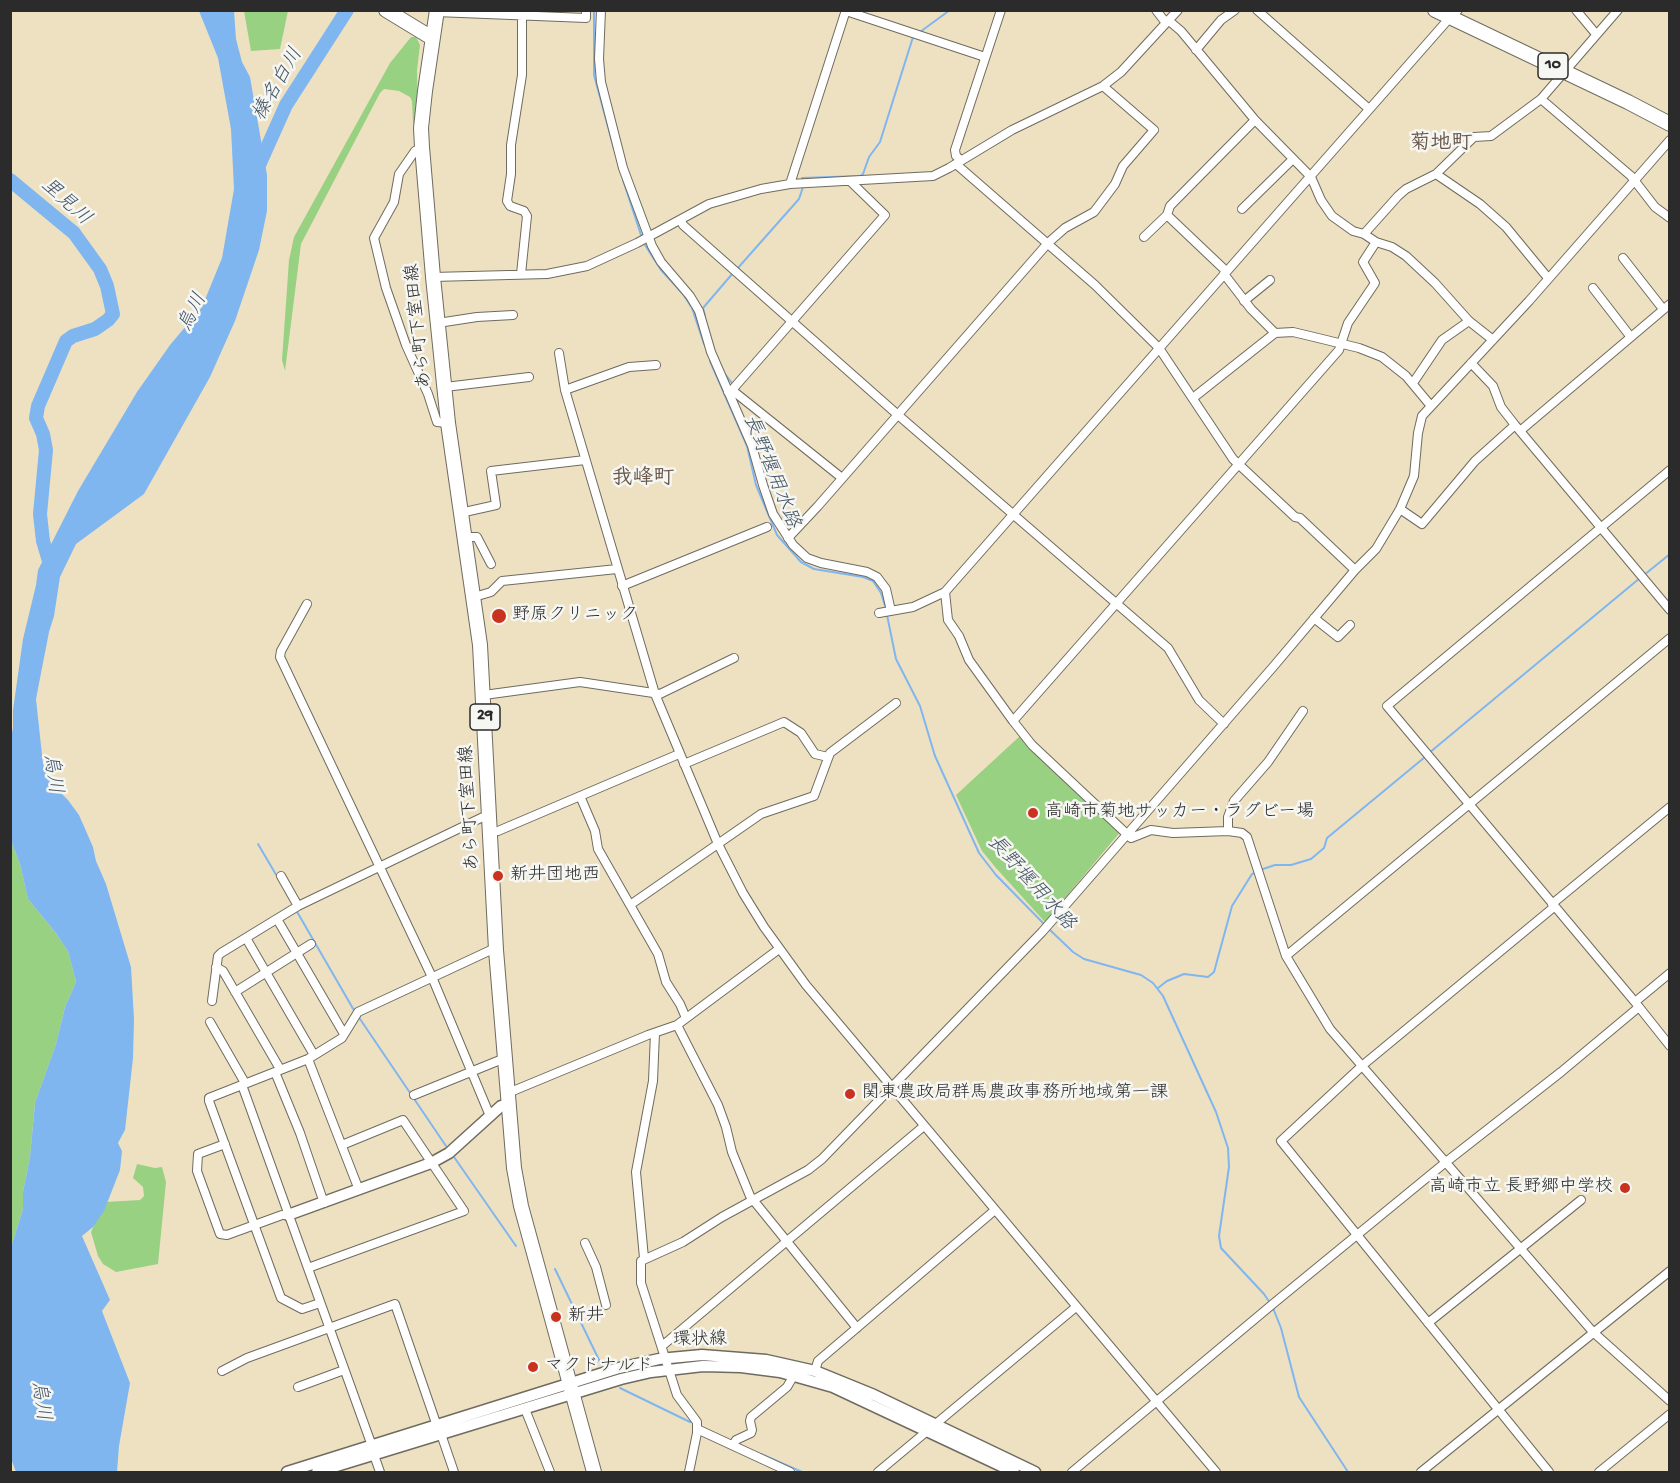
<!DOCTYPE html>
<html>
<head>
<meta charset="utf-8">
<style>
  body { margin:0 }
  #map { position:relative; width:1680px; height:1483px; overflow:hidden; background:#eee1c2; font-family:"Gochi Hand",sans-serif }
  canvas { display:block }
  .frame { position:absolute; inset:0; border:12px solid #2b2b2b; pointer-events:none }
</style>
</head>
<body>
<div id="map">
<canvas width="1680" height="1483"></canvas>
<div class="frame"></div>
</div>
<script>
const ctx = document.querySelector('canvas').getContext('2d');
ctx.lineJoin = 'round';
function paint(path, color) { ctx.fillStyle = color; ctx.fill(path, 'evenodd'); }
const shape = rows => new Path2D(rows.map(r => 'M' + r).join(''));
function strokePath(path, color, width, dash) { ctx.strokeStyle = color; ctx.lineWidth = width; ctx.lineCap = dash ? 'butt' : 'round'; ctx.setLineDash(dash || []); ctx.stroke(path); }
function drawText(font, color, halo, rows, align = 'center') {
  ctx.font = font + ' "Gochi Hand","Klee One",sans-serif'; ctx.lineWidth = 5; ctx.setLineDash([]); ctx.textBaseline = 'middle'; ctx.strokeStyle = halo; ctx.fillStyle = color; for (const [text, x, y, turn = 0] of rows) {
    ctx.save(); ctx.translate(x, y); ctx.rotate((+turn || 0) * Math.PI / 180); ctx.textAlign = isNaN(turn) ? turn : align; if (halo) ctx.strokeText(text, 0, 0); ctx.fillText(text, 0, 0); ctx.restore();
  }
}
const green = shape([
  [244,11,288,11,280,49,251,51],
  [411,37,416,37,420,45,417,70,418,135,413,123,412,101,410,97,399,91,384,89,380,93,301,244,285,371,282,360,289,260,294,237,390,63],
  [1020,736,1121,831,1045,922,996,868,982,851,956,795],
  [11,841,20,864,28,899,55,932,68,951,76,982,65,1007,56,1044,35,1103,30,1157,23,1192,23,1209,11,1247],
  [137,1164,155,1168,162,1167,166,1182,158,1264,116,1272,103,1264,98,1256,91,1232,103,1204,105,1202,140,1200,144,1196,143,1187,133,1178]
]);
const water = shape([
  [199,11,234,11,236,39,242,62,250,77,267,175,267,211,259,250,235,321,210,377,144,494,76,544,60,577,54,616,49,632,36,699,43,764,50,782,68,800,79,815,93,847,96,861,106,884,131,967,134,1019,133,1058,125,1130,118,1143,122,1151,120,1170,104,1211,93,1227,82,1236,110,1300,102,1311,130,1383,119,1446,117,1472,16,1472,10,1456,11,1247,23,1209,23,1192,30,1157,35,1103,56,1044,65,1007,76,982,68,951,55,932,28,899,20,864,11,841,10,742,13,728,13,710,23,639,36,585,38,570,78,491,137,392,170,345,202,307,222,258,234,189,231,129,218,58]
]);
const stream = shape([
  [594,10,594,75,614,149],
  [920,32,950,10],
  [802,178,860,176,863,174,869,157,880,142,913,37],
  [623,180,641,235],
  [645,245,661,270,683,294,692,308,704,344],
  [737,269,799,199,803,187],
  [705,316,703,308,733,273],
  [710,361,747,446,756,485,777,535,801,562,814,569,863,577,873,581,881,593,886,609],
  [725,374,732,383],
  [1644,575,1670,554],
  [887,615,896,659,920,706,935,756,979,853,996,875,1045,925],
  [1429,753,1640,578],
  [258,844,278,878],
  [1263,869,1275,865,1291,865,1311,859,1324,848,1327,838,1425,757],
  [296,910,355,1012],
  [1049,929,1073,952,1084,959,1141,975,1153,983,1163,996,1216,1112,1228,1148,1229,1167,1219,1236,1221,1248,1264,1294,1270,1303],
  [1158,988,1167,981,1184,974,1208,977,1214,972,1232,906,1252,874,1255,873],
  [358,1016,446,1146],
  [454,1157,516,1246],
  [555,1269,601,1364],
  [1273,1308,1281,1328,1299,1397,1348,1472],
  [620,1388,690,1422],
  [761,1454,802,1472]
]);
const river = shape([
  [256,172,286,105,347,10],
  [10,180,74,233,100,269,107,286,113,314,108,320,95,329,73,336,66,341,38,406,36,418,43,434,46,450,40,514,43,541,52,571]
]);
const minor = shape([
  [601,10,599,59,601,82,623,168,652,246,661,262,690,296,699,311,711,352,752,446,763,485,773,514,793,545,807,558,821,563,867,572,877,577,886,589,891,611],
  [1156,10,1166,23],
  [1257,10,1369,109],
  [1576,10,1596,34],
  [846,11,985,57],
  [436,12,586,18,586,10],
  [1168,20,1181,31,1255,120,1311,177,1321,200,1332,216,1353,231,1364,234,1376,242,1392,247,1406,256,1435,283,1469,321,1493,340],
  [1196,50,1221,20,1235,10],
  [1541,99,1631,176,1655,207,1670,218],
  [422,147,415,151,399,174,394,202,374,238,386,288,406,345,428,394,437,422,448,423],
  [961,160,956,156,955,150,1001,10],
  [956,164,1095,285,1159,348,1233,459,1295,517,1300,518,1355,570],
  [1436,174,1480,204,1506,227,1548,278],
  [790,184,846,10],
  [1242,209,1293,159],
  [1167,215,1170,206,1255,120],
  [681,220,683,225,898,415,1168,648,1199,700,1224,724],
  [1364,234,1398,196,1406,189,1436,174,1474,137,1491,136,1541,99,1618,10],
  [1144,237,1167,215,1226,271],
  [1623,258,1663,309],
  [521,274,527,216,524,211,510,206,507,201,511,174,511,145,522,75,522,16],
  [1224,274,1251,309,1275,333,1293,332,1314,337,1359,348,1382,357,1406,376,1431,406],
  [433,277,547,274,587,266,637,243,709,204,761,189,790,184,933,176,949,168,1012,130,1103,86,1121,72,1178,10],
  [1593,288,1630,336],
  [1244,301,1270,280],
  [438,323,477,317,513,315],
  [559,353,565,390,655,694,718,844,743,893,764,927,806,985,1216,1472],
  [1471,363,1493,386,1501,407,1515,425,1670,610],
  [1413,383,1442,340,1469,321],
  [445,387,529,377],
  [565,390,629,367,656,365],
  [732,390,842,478],
  [728,392,732,390,885,215,851,182],
  [1193,398,1275,333],
  [1520,431,1670,304],
  [1670,470,1387,706,1635,1002,1670,1046],
  [1400,509,1422,524,1475,461,1515,425],
  [460,513,496,505,491,471,585,460],
  [465,537,477,537,491,564],
  [788,538,818,506,1048,243,1065,228,1094,212,1115,184,1123,166,1154,130,1103,86],
  [622,586,767,527],
  [945,592,948,620,959,636,969,660,1013,721,1032,745,1131,838,1151,830,1173,833,1228,831,1242,833,1247,837,1286,956,1330,1029,1593,1332,1670,1401],
  [474,597,491,592,502,581,617,569],
  [307,604,281,651,280,657,432,977,490,1116],
  [879,613,913,607,945,592,1446,22,1458,10],
  [1314,618,1338,637,1350,625],
  [484,695,580,682,660,694,734,658],
  [1013,721,1339,350,1348,323,1375,283,1363,262,1376,242],
  [684,764,784,722,801,733,815,754,828,757],
  [580,796,595,831,598,849,658,954,666,982,680,1004,686,1018],
  [1228,831,1228,817,1234,801,1268,762,1303,711],
  [491,832,498,831,679,754],
  [281,876,298,906],
  [1552,904,1670,807],
  [630,905,761,814,814,796,830,753,896,703],
  [277,919,344,1034],
  [246,938,314,1055],
  [1286,956,1670,638],
  [216,967,223,971,280,1069],
  [235,992,311,944],
  [212,1001,218,956,221,953,298,906,483,817,489,817],
  [1635,1002,1670,973],
  [210,1022,245,1083],
  [677,1025,718,1105,726,1127,732,1152,750,1196,857,1328],
  [308,1059,359,1190],
  [275,1072,300,1133,324,1203],
  [242,1085,372,1446],
  [508,1093,648,1035,677,1025,779,949],
  [414,1095,505,1058],
  [225,1144,198,1154,197,1171,220,1234,227,1235,282,1215,288,1215],
  [585,1243,596,1267,606,1305],
  [644,1258,636,1172,653,1081,655,1033],
  [308,1268,464,1211,403,1120,342,1145],
  [320,1303,302,1309,281,1298,209,1101,209,1098,308,1059,342,1038,358,1012,491,950,496,950],
  [1428,1323,1581,1200],
  [662,1346,924,1126],
  [222,1371,247,1358,395,1304,437,1426],
  [815,1371,818,1361,995,1210],
  [298,1387,344,1370],
  [525,1409,550,1472],
  [697,1429,790,1472],
  [441,1434,454,1472],
  [733,1445,736,1440,751,1433,752,1430,750,1421,751,1417,787,1387,794,1375],
  [374,1455,380,1472],
  [689,1472,697,1433,697,1422,677,1395,641,1283,641,1261,683,1242,722,1217,808,1170,822,1159,1042,932,1273,667,1355,570,1376,549,1400,509,1414,476,1418,433,1422,416,1529,301,1670,140],
  [878,1472,1076,1307],
  [1072,1472,1274,1303,1446,1162,1561,1072,1639,1007],
  [1421,1472,1670,1271],
  [1549,1472,1281,1141,1363,1065,1554,907],
  [1599,1472,1670,1414]
]);
const tertiary = shape([
  [288,1215,431,1163,449,1153,501,1106,509,1104],
  [287,1472,619,1368,659,1359,702,1355,766,1360,815,1371,874,1395,1035,1472],
  [317,1472,621,1379,651,1372,703,1366,741,1367,780,1372,833,1387,1014,1472]
]);
const primary = shape([
  [386,10,432,38],
  [437,10,425,91,421,128,422,147,433,277,448,423,480,645,496,950,514,1168,521,1206,594,1472],
  [1435,10,1628,102,1670,124]
]);
const markers = [
  [499,616,8,"#c8321e"],
  [1033,813,6,"#c8321e"],
  [498,876,6,"#c8321e"],
  [850,1094,6,"#c8321e"],
  [1625,1188,6,"#c8321e"],
  [556,1317,6,"#c8321e"],
  [533,1367,6,"#c8321e"]
];
const shields = [
  [1553,66,30],
  [485,717,30]
];
const shieldNames = [
  ["10",1553,66],
  ["29",485,717]
];
const streetNames = [
  ["あら町下室田線",420,326,-96],
  ["あら町下室田線",471,808,-93],
  ["環状線",700,1341,-1]
];
const poiNames = [
  ["野原クリニック",512,616],
  ["高崎市菊地サッカー・ラグビー場",1045,813],
  ["新井団地西",510,876],
  ["関東農政局群馬農政事務所地域第一課",862,1094],
  ["高崎市立 長野郷中学校",1613,1188,"right"],
  ["新井",568,1317],
  ["マクドナルド",545,1367]
];
const waterNames = [
  ["榛名白川",279,85,-60],
  ["里見川",65,203,42],
  ["烏川",194,313,-63],
  ["長野堰用水路",770,472,68],
  ["烏川",51,774,82],
  ["長野堰用水路",1030,884,48],
  ["烏川",39,1401,82]
];
const quarterNames = [
  ["菊地町",1441,145],
  ["我峰町",643,480]
];
paint(green, '#99d183');
paint(water, '#80b6ef');
strokePath(stream, '#80b6ef', 2);
strokePath(river, '#80b6ef', 14);
strokePath(minor, '#6f6b60', 10);
strokePath(tertiary, '#6f6b60', 13);
strokePath(primary, '#6f6b60', 16);
strokePath(minor, '#fff', 8);
strokePath(tertiary, '#fff', 10);
strokePath(primary, '#fff', 14);
for (const [x, y, r, color] of markers) { const dot = new Path2D(); dot.arc(x, y, r, 0, 2 * Math.PI); ctx.fillStyle = color; ctx.fill(dot); strokePath(dot, '#f6f6f2', 2); }
for (const [x, y, w] of shields) { const box = new Path2D(); box.roundRect(x - w / 2, y - 13, w, 26, 4.5); ctx.fillStyle = '#f6f6f2'; ctx.fill(box); strokePath(box, '#2b2b2b', 1.5); }
drawText('bold 16px', '#2b2b2b', null, shieldNames);
drawText('18px', '#2b2b2b', '#f6f6f2', streetNames);
drawText('18px', '#2b2b2b', '#f6f6f2', poiNames, 'left');
drawText('italic 20px', '#456', '#f6f6f2', waterNames);
drawText('bold 21px', '#6a584a', '#f6f6f2', quarterNames);
</script>
</body>
</html>
